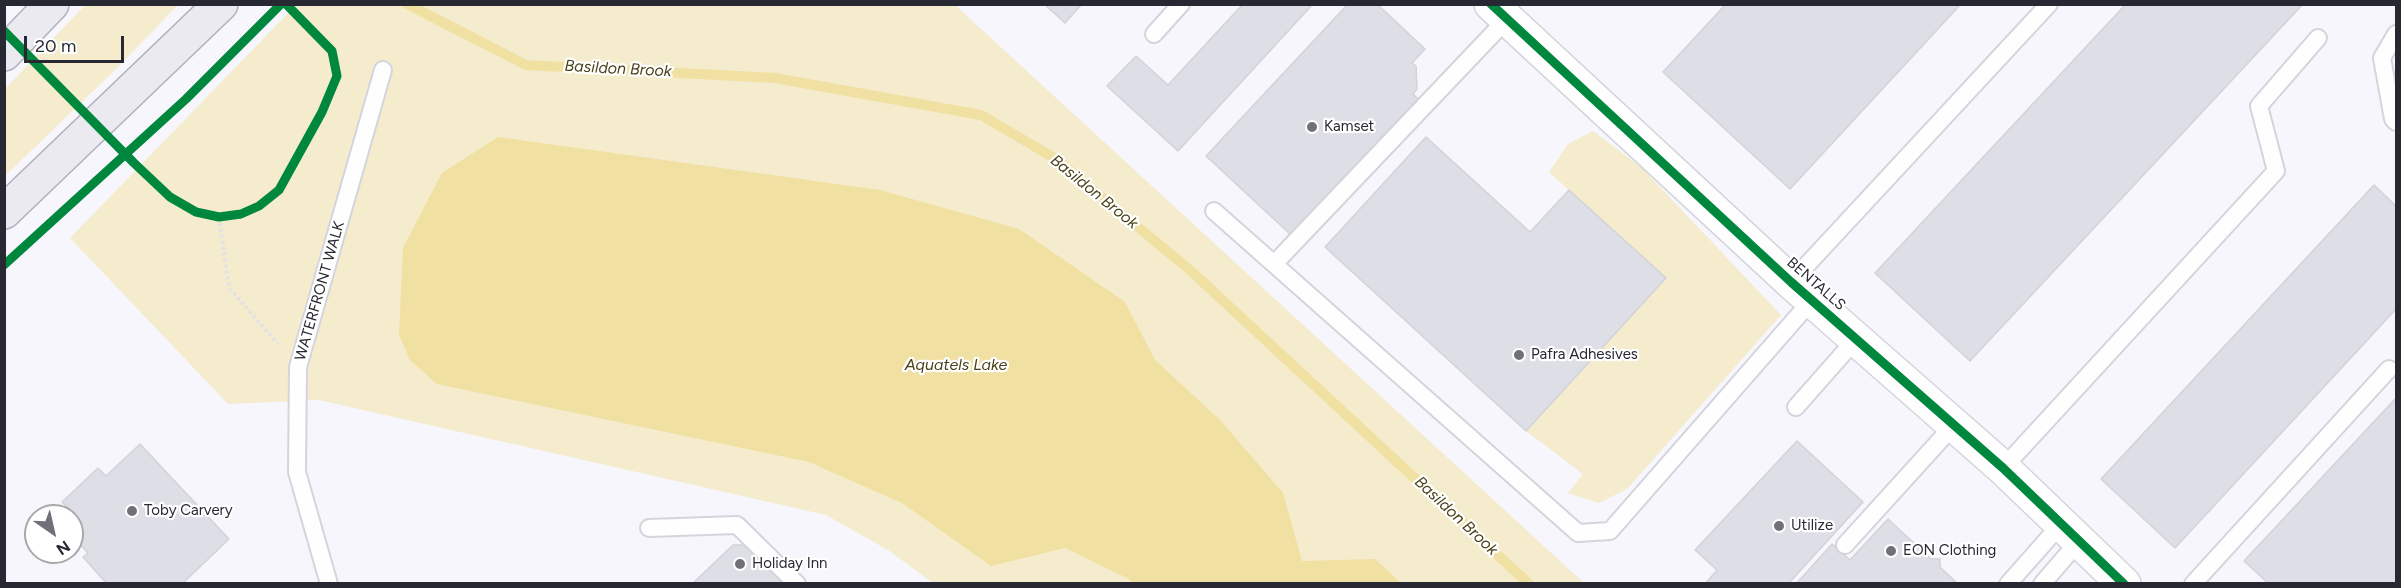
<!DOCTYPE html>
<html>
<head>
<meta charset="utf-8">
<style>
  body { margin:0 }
  #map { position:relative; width:2401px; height:588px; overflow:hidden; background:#f6f6fc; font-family:Figtree,sans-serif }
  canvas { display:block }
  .frame { position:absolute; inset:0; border:6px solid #282832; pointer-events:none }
  .north { position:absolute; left:24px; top:504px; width:60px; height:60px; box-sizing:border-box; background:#fff; border:2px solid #a9a9ad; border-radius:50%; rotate:146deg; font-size:16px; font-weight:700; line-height:24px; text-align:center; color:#282832 }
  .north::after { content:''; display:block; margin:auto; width:21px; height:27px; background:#707079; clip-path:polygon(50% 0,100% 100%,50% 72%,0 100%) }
  .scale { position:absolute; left:24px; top:36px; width:100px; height:27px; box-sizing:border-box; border:3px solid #282832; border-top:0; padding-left:8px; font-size:18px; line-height:21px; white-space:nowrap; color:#282832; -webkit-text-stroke:4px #fff; paint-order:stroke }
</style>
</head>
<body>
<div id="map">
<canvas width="2401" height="588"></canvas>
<div class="frame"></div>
<div class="north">N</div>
<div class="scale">20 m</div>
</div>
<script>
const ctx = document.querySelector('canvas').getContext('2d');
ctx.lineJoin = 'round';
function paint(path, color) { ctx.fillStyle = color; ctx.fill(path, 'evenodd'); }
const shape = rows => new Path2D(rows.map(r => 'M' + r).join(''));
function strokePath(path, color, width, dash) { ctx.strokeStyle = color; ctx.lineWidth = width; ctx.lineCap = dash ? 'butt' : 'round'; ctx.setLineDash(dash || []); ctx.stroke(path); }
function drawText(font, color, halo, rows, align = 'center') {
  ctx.font = font + ' Figtree,sans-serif'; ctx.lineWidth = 4.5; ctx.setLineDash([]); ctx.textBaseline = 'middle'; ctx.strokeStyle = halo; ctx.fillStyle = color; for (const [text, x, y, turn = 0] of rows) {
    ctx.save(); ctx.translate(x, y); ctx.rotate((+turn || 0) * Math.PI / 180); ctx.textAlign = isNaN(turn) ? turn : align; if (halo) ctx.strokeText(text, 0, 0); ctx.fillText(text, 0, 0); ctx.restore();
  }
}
const green = shape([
  [85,5,178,5,116,69,5,176,5,89],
  [296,5,955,5,1584,583,933,583,888,550,826,515,319,400,228,404,70,238],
  [1593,131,1641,167,1781,315,1627,489,1599,503,1568,493,1583,474,1526,431,1666,279,1549,172,1568,144]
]);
const water = shape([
  [498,137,880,190,1019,229,1125,302,1155,360,1220,420,1283,493,1302,561,1375,559,1401,583,1132,583,1129,579,1065,548,991,566,902,503,809,462,437,384,410,360,399,335,403,248,442,173]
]);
const stream = shape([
  [407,4,526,65,775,78,981,115,1056,159,1191,271,1529,584]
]);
const building = shape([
  [1044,4,1082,4,1065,23,1044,4],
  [1243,4,1313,4,1178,151,1107,86,1136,56,1168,85,1243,4],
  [1348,4,1377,4,1425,49,1412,63,1416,66,1417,89,1413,94,1418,99,1291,235,1206,156,1348,4],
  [1726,4,1961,4,1790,189,1663,72,1726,4],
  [2126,4,2303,4,1970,361,1875,273,2126,4],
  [1426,137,1530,232,1569,190,1666,278,1526,431,1325,247,1426,137],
  [2374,185,2396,206,2396,309,2175,548,2101,479,2374,185],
  [2396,398,2396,584,2269,584,2244,561,2396,398],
  [1797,441,1863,502,1788,584,1705,584,1717,570,1695,550,1797,441],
  [140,444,229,539,182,584,107,584,83,557,88,553,72,536,72,516,55,516,66,506,62,502,98,468,106,476,140,444],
  [1888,519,1931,559,1940,559,1940,567,1958,584,1796,584,1832,544,1850,560,1888,519],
  [733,545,752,545,785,584,692,584,733,545]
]);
const path = shape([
  [219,217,228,281,231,290,278,344]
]);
const lane = shape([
  [1154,34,1181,4],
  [2396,34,2382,58,2393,119,2396,122],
  [1214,211,1578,533,1610,531,1812,300],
  [1274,264,1507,19],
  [1791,282,2049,4],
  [1796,407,1856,339],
  [2003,468,2276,171,2259,106,2318,38],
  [649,528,737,525,797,584],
  [1845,545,1953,426],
  [329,584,297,472,298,367,383,70],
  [2008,584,2061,524],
  [2042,584,2079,541],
  [2193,584,2389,369]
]);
const secondary = shape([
  [1491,4,1791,282,2003,468,2124,584]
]);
const primary = shape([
  [4,54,52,4],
  [4,212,221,4]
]);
const cycleway = shape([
  [1491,4,1791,282,2003,468,2124,584],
  [4,31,134,163,170,197,196,212,219,217,241,214,259,206,279,190,322,112,337,76,332,51,286,4],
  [4,265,186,99,281,4]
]);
const markers = [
  [1312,127,6,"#707079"],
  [1519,355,6,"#707079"],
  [132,511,6,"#707079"],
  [1779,526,6,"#707079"],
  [1891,551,6,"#707079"],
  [740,564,6,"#707079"]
];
const poiNames = [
  ["Kamset",1324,127],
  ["Pafra Adhesives",1531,355],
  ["Toby Carvery",144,511],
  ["Utilize",1791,526],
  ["EON Clothing",1903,551],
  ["Holiday Inn",752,564]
];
const streetNames = [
  ["BENTALLS",1816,284,41],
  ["WATERFRONT WALK",320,291,-74]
];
const waterNames = [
  ["Basildon Brook",618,69,3],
  ["Basildon Brook",1094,192,39],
  ["Aquatels Lake",956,365],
  ["Basildon Brook",1456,516,43]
];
paint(green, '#f4eccd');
paint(water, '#f0e0a2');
strokePath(stream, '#f0e0a2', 10);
paint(building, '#dedee7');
strokePath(building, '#d2d2d9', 1.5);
strokePath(lane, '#d4d4dd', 20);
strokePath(secondary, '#d4d4dd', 36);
strokePath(primary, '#b1b0bc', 36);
strokePath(path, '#e2e2e5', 4, [3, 3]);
strokePath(lane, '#fefeff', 16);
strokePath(secondary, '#fefeff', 33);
strokePath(primary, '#ebeaf0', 33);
strokePath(cycleway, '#00873e', 9);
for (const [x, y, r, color] of markers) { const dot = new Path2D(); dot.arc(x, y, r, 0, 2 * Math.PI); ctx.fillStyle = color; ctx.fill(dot); strokePath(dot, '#fff', 2); }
drawText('15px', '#282832', '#fff', poiNames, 'left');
drawText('15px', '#282832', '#fff', streetNames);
drawText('italic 16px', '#4a4119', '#fff', waterNames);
</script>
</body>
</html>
